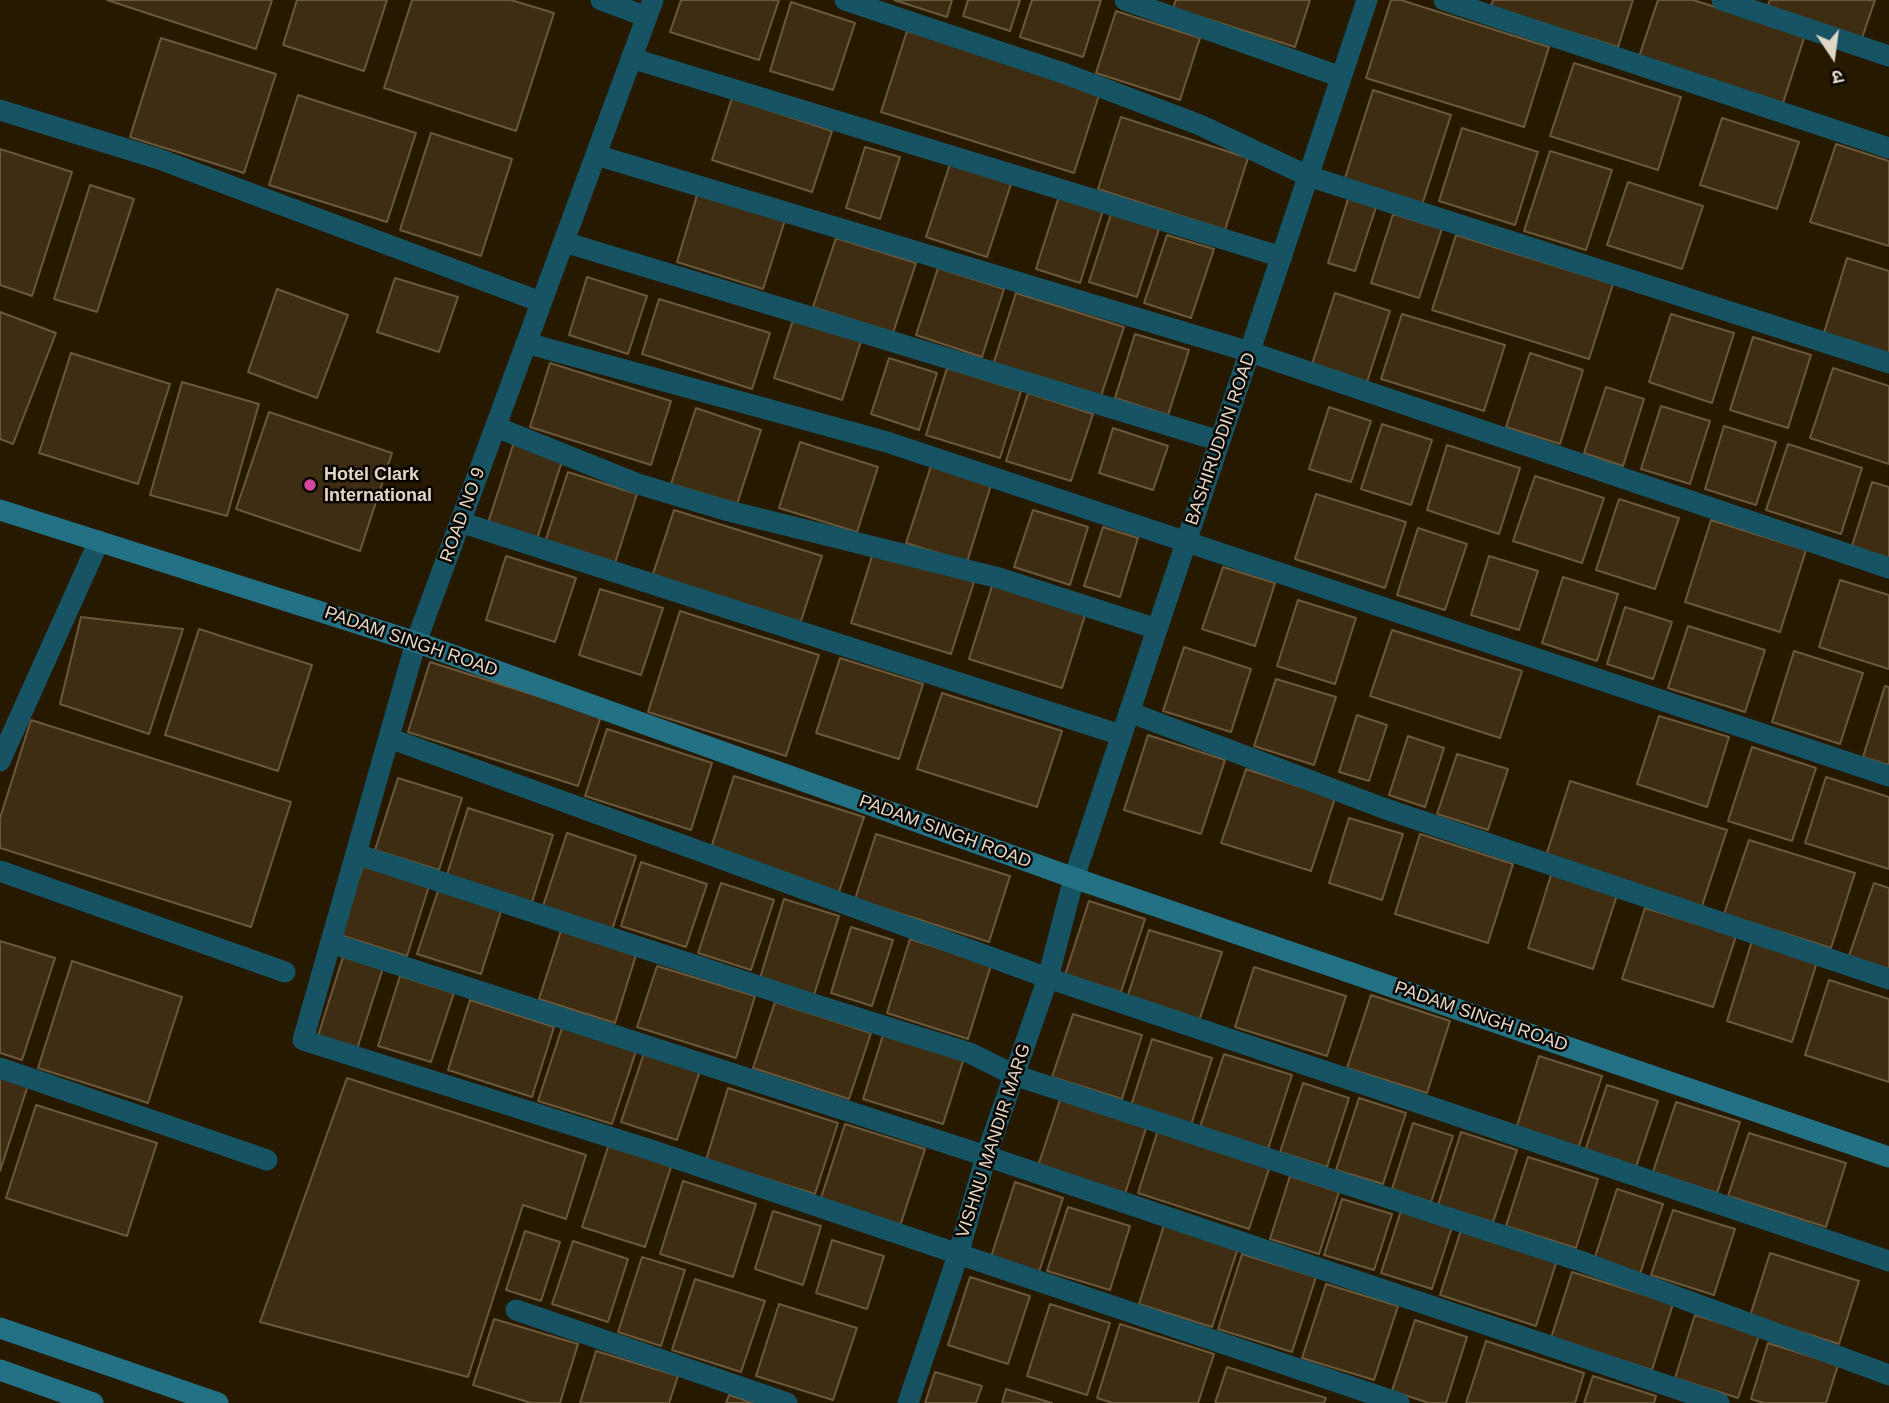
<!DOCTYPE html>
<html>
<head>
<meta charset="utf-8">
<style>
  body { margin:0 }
  #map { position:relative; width:1889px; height:1403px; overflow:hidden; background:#271800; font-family:Arial,"Noto Sans Devanagari",sans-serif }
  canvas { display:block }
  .north { position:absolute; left:1798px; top:21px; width:70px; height:70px; -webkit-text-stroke:5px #0b0500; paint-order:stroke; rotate:167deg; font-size:19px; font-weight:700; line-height:28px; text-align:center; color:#e0d6c6 }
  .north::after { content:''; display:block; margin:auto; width:24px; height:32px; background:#e0d6c6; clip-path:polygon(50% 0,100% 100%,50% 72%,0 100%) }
</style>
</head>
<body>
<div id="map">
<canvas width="1889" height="1403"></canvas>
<div class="north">उ</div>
</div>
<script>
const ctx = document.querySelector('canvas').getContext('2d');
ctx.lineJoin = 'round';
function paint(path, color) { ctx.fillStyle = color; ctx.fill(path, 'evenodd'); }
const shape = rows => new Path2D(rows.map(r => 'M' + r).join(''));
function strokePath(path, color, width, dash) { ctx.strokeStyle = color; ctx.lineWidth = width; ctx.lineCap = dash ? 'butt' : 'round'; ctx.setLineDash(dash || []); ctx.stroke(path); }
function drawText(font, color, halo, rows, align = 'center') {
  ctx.font = font + ' Arial,sans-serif'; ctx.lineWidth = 5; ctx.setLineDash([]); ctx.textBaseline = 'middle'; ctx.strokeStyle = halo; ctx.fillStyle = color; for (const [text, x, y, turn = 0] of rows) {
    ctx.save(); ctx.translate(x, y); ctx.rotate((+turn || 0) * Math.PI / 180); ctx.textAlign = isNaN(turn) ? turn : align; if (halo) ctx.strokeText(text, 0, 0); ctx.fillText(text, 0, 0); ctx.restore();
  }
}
const building = shape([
  [107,0,272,0,256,49,107,0],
  [297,0,387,0,364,71,283,45,297,0],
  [412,0,511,0,554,13,516,131,384,88,412,0],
  [681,0,779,0,759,60,670,32,681,0],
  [894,0,952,0,947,17,894,0],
  [968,0,1020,0,1010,31,963,16,968,0],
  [1032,0,1101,0,1083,57,1020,37,1032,0],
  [1176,0,1310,0,1295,47,1173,8,1176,0],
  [1391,0,1401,0,1549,47,1524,127,1366,78,1391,0],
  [1493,0,1633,0,1618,47,1491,7,1493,0],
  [1658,0,1693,0,1805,35,1783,103,1639,57,1658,0],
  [1770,0,1875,0,1862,38,1767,8,1770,0],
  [791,2,855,23,833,90,770,71,791,2],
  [1116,11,1200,38,1180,100,1096,73,1116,11],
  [907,31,1100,92,1074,173,881,112,907,31],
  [161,38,276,74,244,173,130,137,161,38],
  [1574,63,1681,97,1658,170,1550,136,1574,63],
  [1373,90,1451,115,1422,205,1344,181,1373,90],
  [298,95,416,133,387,222,269,185,298,95],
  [732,98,832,131,812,192,712,160,732,98],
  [1121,117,1248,158,1225,230,1098,189,1121,117],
  [1722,118,1799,142,1777,209,1700,185,1722,118],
  [1462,128,1538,152,1515,225,1439,201,1462,128],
  [431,133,512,159,481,256,400,230,431,133],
  [1836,144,1889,161,1889,246,1810,222,1836,144],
  [865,147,900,157,880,219,846,208,865,147],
  [0,149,72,172,32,296,0,285,0,149],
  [1550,151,1612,170,1586,250,1524,231,1550,151],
  [950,164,1011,184,987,257,926,237,950,164],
  [1628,182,1703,206,1682,269,1607,245,1628,182],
  [90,185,134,199,97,312,54,299,90,185],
  [698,192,785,220,763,289,677,262,698,192],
  [1060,193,1104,207,1080,283,1036,269,1060,193],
  [1349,196,1377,204,1355,271,1328,263,1349,196],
  [1111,214,1159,229,1137,297,1089,282,1111,214],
  [1393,214,1442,229,1419,298,1371,283,1393,214],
  [1167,235,1214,249,1191,318,1144,303,1167,235],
  [1456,235,1613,284,1589,359,1432,310,1456,235],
  [836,238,916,263,893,333,813,307,836,238],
  [1847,258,1889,271,1889,357,1823,336,1847,258],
  [938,268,1004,289,982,357,916,335,938,268],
  [587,277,647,296,628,354,569,335,587,277],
  [395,278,458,297,439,352,377,332,395,278],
  [277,289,348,315,317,398,248,372,277,289],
  [1016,293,1124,327,1100,399,993,365,1016,293],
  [1335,293,1390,311,1367,382,1312,364,1335,293],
  [659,299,770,333,752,389,642,354,659,299],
  [0,312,56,333,13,444,0,439,0,312],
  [1402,314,1505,345,1484,411,1381,379,1402,314],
  [1671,314,1734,333,1712,403,1649,382,1671,314],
  [794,317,862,338,842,400,774,378,794,317],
  [1135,334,1189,350,1168,415,1115,398,1135,334],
  [1753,337,1811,355,1788,428,1730,410,1753,337],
  [71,353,170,384,138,484,39,453,71,353],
  [1530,353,1583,370,1560,444,1506,427,1530,353],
  [889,358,937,373,919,430,871,414,889,358],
  [550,363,671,401,651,465,530,427,550,363],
  [947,368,1021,391,1000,458,926,435,947,368],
  [1833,368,1889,386,1889,464,1810,438,1833,368],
  [182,382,259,404,227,516,150,495,182,382],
  [1606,387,1644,399,1623,466,1584,453,1606,387],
  [1028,393,1093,414,1071,481,1006,461,1028,393],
  [1661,406,1710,421,1690,484,1641,469,1661,406],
  [1329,407,1371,421,1351,482,1309,469,1329,407],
  [696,408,761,430,737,504,671,484,696,408],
  [269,412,392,453,360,551,236,509,269,412],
  [1382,424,1432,440,1411,505,1361,489,1382,424],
  [1724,426,1776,442,1756,505,1705,489,1724,426],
  [1113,428,1168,446,1153,490,1099,473,1113,428],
  [514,442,563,458,537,539,488,523,514,442],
  [800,442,878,467,857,532,779,508,800,442],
  [1788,444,1862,468,1841,534,1766,510,1788,444],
  [1447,445,1520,468,1499,534,1427,510,1447,445],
  [931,466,991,485,967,562,906,543,931,466],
  [568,472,637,494,614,566,544,545,568,472],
  [1535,476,1604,498,1582,563,1513,541,1535,476],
  [1872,482,1889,487,1889,561,1851,549,1872,482],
  [1316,494,1406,522,1385,588,1295,559,1316,494],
  [1619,499,1679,518,1655,589,1596,570,1619,499],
  [674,510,822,556,800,624,652,577,674,510],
  [1033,510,1088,527,1070,585,1014,567,1033,510],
  [1711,520,1806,550,1780,632,1685,602,1711,520],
  [1103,527,1138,538,1120,597,1084,586,1103,527],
  [1418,528,1467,544,1445,610,1397,595,1418,528],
  [874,550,974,582,951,654,851,623,874,550],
  [506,556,576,578,555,642,486,620,506,556],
  [1489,556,1538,571,1519,630,1471,615,1489,556],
  [1223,567,1275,583,1255,646,1202,629,1223,567],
  [1563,577,1618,594,1597,661,1542,643,1563,577],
  [1840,580,1889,595,1889,669,1819,647,1840,580],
  [993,583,1086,612,1062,688,969,659,993,583],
  [600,589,663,608,641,675,579,655,600,589],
  [1298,600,1356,618,1335,684,1277,666,1298,600],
  [1625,607,1672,622,1653,679,1607,664,1625,607],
  [680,611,819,655,786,756,648,712,680,611],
  [81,617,183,629,149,734,60,704,81,617],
  [1688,626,1765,650,1745,712,1668,688,1688,626],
  [199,629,312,665,278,771,165,735,199,629],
  [1392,630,1522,671,1500,738,1370,696,1392,630],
  [1184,647,1251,669,1231,732,1163,711,1184,647],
  [1794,651,1863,673,1840,744,1772,722,1794,651],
  [840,658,923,684,899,759,816,733,840,658],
  [430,662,601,716,578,786,408,732,430,662],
  [1276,679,1336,697,1314,765,1254,746,1276,679],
  [1885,686,1889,687,1889,765,1863,757,1885,686],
  [942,693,1062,731,1037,807,917,769,942,693],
  [1357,715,1387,725,1369,781,1339,772,1357,715],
  [1659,716,1729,737,1707,807,1637,784,1659,716],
  [31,720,291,802,251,927,0,848,0,818,31,720],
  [607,729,712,763,691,830,585,796,607,729],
  [1148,735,1225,760,1201,834,1124,810,1148,735],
  [1408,736,1444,748,1425,807,1389,795,1408,736],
  [1752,747,1816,768,1792,841,1728,821,1752,747],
  [1457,754,1508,769,1488,830,1437,814,1457,754],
  [1246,769,1335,798,1311,871,1221,843,1246,769],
  [734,776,864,817,839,892,710,851,734,776],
  [1826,777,1889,797,1889,869,1805,843,1826,777],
  [398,778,462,798,439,870,375,850,398,778],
  [1570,781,1727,830,1701,909,1545,859,1570,781],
  [468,808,553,835,531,905,446,878,468,808],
  [1349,818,1403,834,1382,900,1329,883,1349,818],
  [567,833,636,856,611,933,541,912,567,833],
  [876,834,1010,876,989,942,855,899,876,834],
  [1420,834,1513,864,1488,943,1395,914,1420,834],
  [1749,840,1855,873,1831,948,1724,914,1749,840],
  [641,862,707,884,686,947,621,926,641,862],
  [363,866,429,886,407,956,340,935,363,866],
  [1552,872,1618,892,1593,969,1528,948,1552,872],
  [721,883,774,900,751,970,698,953,721,883],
  [1874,883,1889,888,1889,969,1849,956,1874,883],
  [439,888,502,908,481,974,417,954,439,888],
  [784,899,839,916,814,995,760,978,784,899],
  [1089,901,1145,919,1121,992,1065,975,1089,901],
  [1645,908,1736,936,1713,1007,1622,979,1645,908],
  [851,927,893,940,872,1006,831,993,851,927],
  [1149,930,1222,952,1199,1021,1127,998,1149,930],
  [561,931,636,955,615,1023,539,999,561,931],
  [910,939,991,965,968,1039,887,1013,910,939],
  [0,941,55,958,22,1060,0,1053,0,941],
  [1752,941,1817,962,1792,1042,1727,1021,1752,941],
  [343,957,383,968,357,1049,318,1036,343,957],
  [72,961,182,997,148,1103,38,1068,72,961],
  [657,966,755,996,736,1058,637,1027,657,966],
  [1254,967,1346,996,1327,1056,1235,1027,1254,967],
  [400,976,454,993,431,1062,378,1046,400,976],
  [1829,980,1889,999,1889,1082,1805,1055,1829,980],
  [1371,995,1450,1021,1427,1093,1347,1068,1371,995],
  [470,1000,554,1027,532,1097,448,1070,470,1000],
  [775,1002,871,1033,849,1099,753,1068,775,1002],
  [1073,1014,1142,1035,1122,1099,1052,1077,1073,1014],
  [564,1022,638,1045,612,1124,538,1101,564,1022],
  [884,1032,964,1058,943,1124,863,1099,884,1032],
  [1152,1039,1212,1058,1191,1125,1131,1106,1152,1039],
  [644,1053,700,1071,677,1140,621,1122,644,1053],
  [1224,1054,1292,1075,1268,1149,1200,1127,1224,1054],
  [1539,1056,1602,1076,1578,1149,1516,1129,1539,1056],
  [0,1069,30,1079,0,1171,0,1069],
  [347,1078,586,1155,566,1219,523,1205,468,1377,260,1322,347,1078],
  [1303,1083,1349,1098,1327,1167,1280,1152,1303,1083],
  [1607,1085,1658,1101,1636,1167,1585,1151,1607,1085],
  [728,1088,838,1123,815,1194,706,1160,728,1088],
  [1061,1097,1147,1125,1125,1194,1038,1166,1061,1097],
  [1359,1098,1406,1113,1383,1184,1336,1170,1359,1098],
  [1676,1102,1740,1122,1717,1193,1653,1172,1676,1102],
  [36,1105,157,1143,127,1236,6,1198,36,1105],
  [1413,1123,1453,1136,1431,1202,1392,1189,1413,1123],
  [845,1124,925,1149,900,1226,820,1201,845,1124],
  [1158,1130,1270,1166,1249,1229,1138,1193,1158,1130],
  [1461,1132,1517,1150,1493,1222,1438,1205,1461,1132],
  [1749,1133,1846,1163,1826,1227,1728,1196,1749,1133],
  [609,1144,672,1164,645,1247,582,1227,609,1144],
  [1528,1157,1598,1179,1576,1248,1506,1226,1528,1157],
  [1290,1176,1339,1192,1319,1254,1270,1239,1290,1176],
  [683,1181,756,1204,733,1277,660,1254,683,1181],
  [1015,1182,1063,1198,1039,1272,991,1257,1015,1182],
  [1617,1189,1663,1204,1640,1274,1594,1260,1617,1189],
  [1342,1199,1392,1214,1374,1270,1324,1255,1342,1199],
  [1068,1207,1130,1226,1110,1290,1047,1271,1068,1207],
  [1673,1210,1735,1229,1714,1295,1651,1275,1673,1210],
  [773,1211,821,1226,803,1285,755,1269,773,1211],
  [1401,1211,1452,1227,1432,1289,1381,1273,1401,1211],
  [1164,1225,1238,1248,1212,1327,1139,1304,1164,1225],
  [1461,1230,1557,1260,1536,1326,1440,1295,1461,1230],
  [525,1231,560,1242,541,1301,506,1290,525,1231],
  [832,1240,884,1256,867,1309,816,1293,832,1240],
  [573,1241,628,1259,608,1322,552,1304,573,1241],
  [1770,1253,1859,1281,1839,1344,1750,1316,1770,1253],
  [1242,1254,1316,1277,1292,1352,1218,1329,1242,1254],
  [642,1257,685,1270,661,1346,618,1332,642,1257],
  [1572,1272,1673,1304,1652,1370,1551,1338,1572,1272],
  [970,1277,1030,1296,1008,1364,948,1345,970,1277],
  [695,1279,765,1301,741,1372,672,1350,695,1279],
  [1326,1284,1398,1306,1374,1380,1302,1358,1326,1284],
  [779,1304,857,1328,833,1400,756,1376,779,1304],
  [1050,1304,1110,1323,1087,1395,1027,1376,1050,1304],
  [1695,1315,1759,1335,1738,1398,1675,1378,1695,1315],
  [494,1319,578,1344,560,1403,531,1403,473,1385,494,1319],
  [1415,1320,1467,1337,1446,1403,1429,1403,1392,1391,1415,1320],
  [1120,1324,1214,1354,1198,1403,1113,1403,1097,1398,1120,1324],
  [1486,1341,1584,1373,1575,1403,1466,1403,1486,1341],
  [1768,1343,1838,1365,1826,1403,1764,1403,1751,1399,1768,1343],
  [596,1351,678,1376,669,1403,580,1403,596,1351],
  [1227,1367,1326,1398,1324,1403,1215,1403,1227,1367],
  [935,1372,982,1386,976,1403,925,1403,935,1372],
  [1593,1376,1656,1396,1654,1403,1584,1403,1593,1376],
  [1006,1389,1052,1403,1002,1403,1006,1389],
  [729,1395,754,1403,726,1403,729,1395]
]);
const street = shape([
  [601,0,647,17],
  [653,0,416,642,303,1040,651,1150,1399,1403],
  [845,0,1066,74,1200,125,1308,176,1889,363],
  [1125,0,1341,77],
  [1444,0,1889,148],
  [1722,0,1889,56],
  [631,58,1282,257],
  [0,110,159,159,541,302],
  [596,155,1250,352,1889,568],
  [564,242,1220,441],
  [526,343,887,442,1889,776],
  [496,427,638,484,725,510,999,578,1157,629],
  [460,522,1121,735],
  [1129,712,1383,808,1889,979],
  [389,738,1048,978,1889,1261],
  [0,761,99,541],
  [356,854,810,1003,970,1053,1014,1075,1580,1261,1889,1375],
  [0,871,285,972],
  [331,943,986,1156,1719,1403],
  [0,1068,267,1160],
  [516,1310,787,1403],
  [908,1403,958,1255,986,1156,1048,978,1074,878,1367,0]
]);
const secondary = shape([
  [0,510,416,642,1074,878,1889,1157],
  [0,1328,218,1403],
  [0,1370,93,1403]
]);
const markers = [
  [310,485,7,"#d1479c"]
];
const streetNames = [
  ["BASHIRUDDIN ROAD",1221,439,-71],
  ["ROAD NO 9",463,515,-70],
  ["PADAM SINGH ROAD",411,642,19],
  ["PADAM SINGH ROAD",945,832,20],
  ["PADAM SINGH ROAD",1481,1017,19],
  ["VISHNU MANDIR MARG",994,1141,-72]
];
const poiNames = [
  ["Hotel Clark",324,475],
  ["International",324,496]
];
paint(building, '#3e2d12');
strokePath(building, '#6b593d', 2);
strokePath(street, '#165363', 21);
strokePath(secondary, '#237185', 21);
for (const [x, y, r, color] of markers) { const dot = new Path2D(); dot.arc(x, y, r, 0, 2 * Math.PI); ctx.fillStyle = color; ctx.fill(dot); strokePath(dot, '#0b0500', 2.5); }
drawText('18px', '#e0d6c6', '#0b0500', streetNames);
drawText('bold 18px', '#e0d6c6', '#0b0500', poiNames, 'left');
</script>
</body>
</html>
